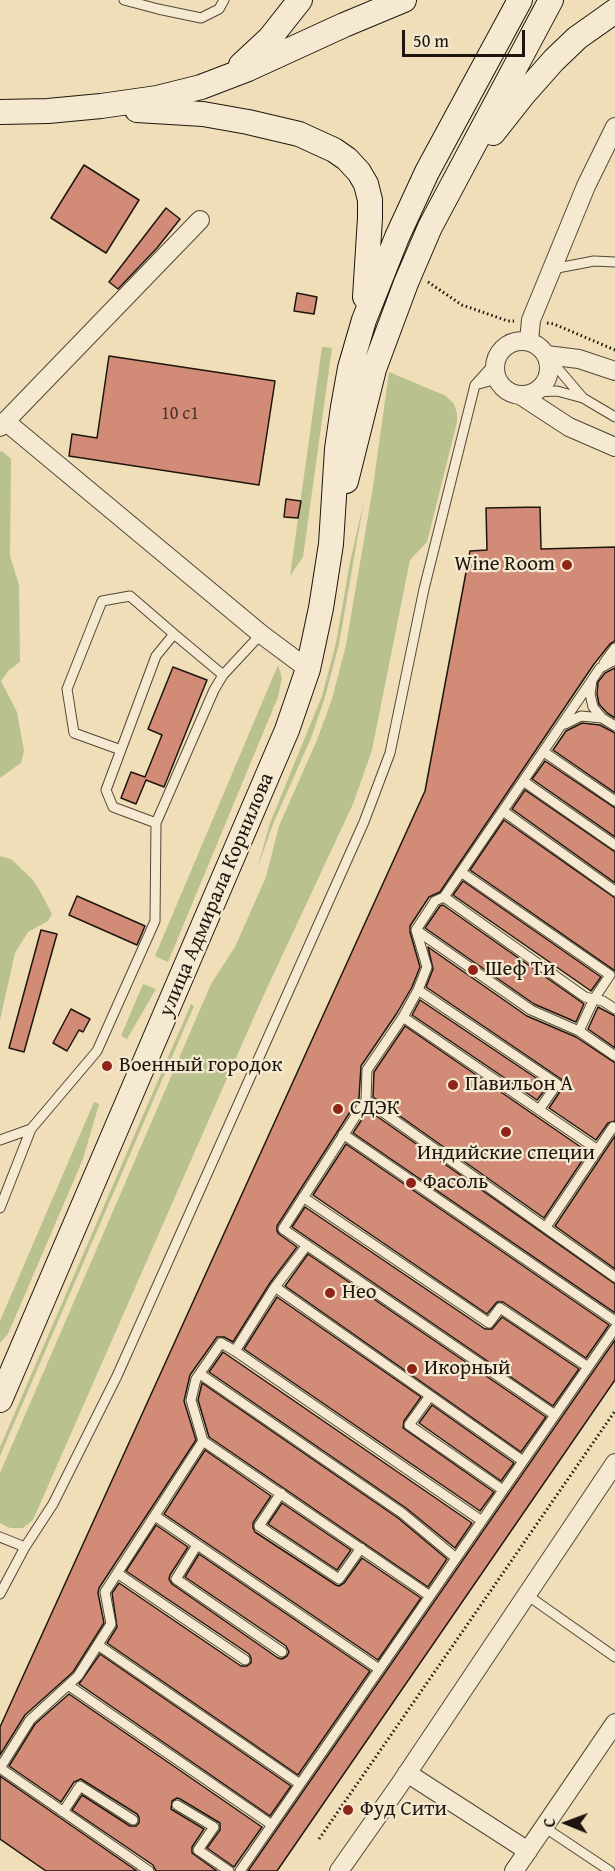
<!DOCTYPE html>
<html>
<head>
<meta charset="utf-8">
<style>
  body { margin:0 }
  #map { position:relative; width:615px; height:1871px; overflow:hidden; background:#efdeb8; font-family:"Gentium Book Plus",serif }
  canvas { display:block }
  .north { position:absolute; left:537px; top:1793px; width:60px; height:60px; -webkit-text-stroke:4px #f5ead1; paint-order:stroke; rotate:271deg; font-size:16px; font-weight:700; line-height:24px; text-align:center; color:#1e160e }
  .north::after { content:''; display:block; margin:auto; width:21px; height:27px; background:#1e160e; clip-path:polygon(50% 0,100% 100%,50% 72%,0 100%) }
  .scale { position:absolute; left:402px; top:30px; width:123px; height:27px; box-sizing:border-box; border:3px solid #1e160e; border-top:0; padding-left:8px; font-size:18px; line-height:21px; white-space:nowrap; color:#1e160e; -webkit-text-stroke:4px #f5ead1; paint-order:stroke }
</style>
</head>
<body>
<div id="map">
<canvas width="615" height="1871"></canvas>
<div class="north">С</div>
<div class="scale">50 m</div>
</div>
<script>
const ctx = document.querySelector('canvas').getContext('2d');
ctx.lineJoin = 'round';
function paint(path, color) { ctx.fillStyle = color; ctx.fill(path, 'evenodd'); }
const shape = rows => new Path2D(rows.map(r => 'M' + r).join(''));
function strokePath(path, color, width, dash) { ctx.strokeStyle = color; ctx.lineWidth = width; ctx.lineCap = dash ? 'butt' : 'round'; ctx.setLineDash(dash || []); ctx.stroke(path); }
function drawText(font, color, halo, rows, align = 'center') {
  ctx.font = font + ' "Gentium Book Plus",serif'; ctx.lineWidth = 4.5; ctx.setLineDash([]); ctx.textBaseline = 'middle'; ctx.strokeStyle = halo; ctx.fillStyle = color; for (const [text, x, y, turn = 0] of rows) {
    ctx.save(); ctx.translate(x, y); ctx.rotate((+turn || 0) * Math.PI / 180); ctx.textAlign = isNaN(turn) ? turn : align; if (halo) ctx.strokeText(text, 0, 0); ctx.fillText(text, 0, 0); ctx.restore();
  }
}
const green = shape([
  [322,347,332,348,303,557,290,576],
  [389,372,446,396,454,404,457,413,457,422,427,542,410,560,372,750,353,804,261,1001,33,1520,23,1528,10,1528,0,1523,0,1473,211,984,235,947,266,877,279,826,317,740,332,699,346,645,373,487],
  [2,451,11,459,10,556,19,585,20,662,9,670,1,681,17,712,24,751,21,763,0,778,0,452],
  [364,501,339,644,325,697,311,738,273,824,257,869,270,823,322,696,336,643,350,562],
  [278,665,282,678,278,697,168,962,155,956],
  [0,856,11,859,32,879,40,891,52,914,48,921,28,932,15,953,0,1020],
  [143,984,156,989,127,1039,121,1036],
  [191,1004,194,1006,0,1456,0,1447],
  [94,1102,99,1104,83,1159,8,1334,0,1343,0,1321]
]);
const building = shape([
  [84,165,139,200,106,253,51,218,84,165],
  [166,208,180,219,157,248,118,289,109,282,166,208],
  [297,293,317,297,314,314,294,311,297,293],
  [109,356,275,381,259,485,69,456,72,434,97,438,109,356],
  [286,499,301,501,298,518,284,517,286,499],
  [540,507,541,549,615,547,615,641,610,644,594,664,440,892,429,897,410,926,410,932,420,967,412,987,397,1013,361,1066,359,1098,277,1226,277,1231,279,1234,297,1247,270,1283,233,1342,224,1337,217,1337,190,1375,184,1401,196,1440,99,1588,98,1593,104,1623,73,1672,25,1715,0,1755,0,1727,425,791,470,551,487,550,486,508,540,507],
  [173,667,207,680,164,787,146,780,136,804,121,798,131,772,145,777,162,735,148,729,173,667],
  [615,668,615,718,607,713,599,704,597,694,598,682,605,673,615,668],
  [582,723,600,725,615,733,615,793,553,750,566,731,582,723],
  [545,761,615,808,615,837,532,779,545,761],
  [525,790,615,852,615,883,512,809,525,790],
  [504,820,615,898,615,971,470,870,504,820],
  [463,881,601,977,591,991,453,895,463,881],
  [77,896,145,926,137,945,69,915,77,896],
  [443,905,584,1004,576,1022,534,1004,425,928,440,906,443,905],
  [41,930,57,934,24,1052,9,1048,41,930],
  [428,947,527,1016,576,1037,615,1063,615,1121,608,1123,596,1140,549,1108,563,1087,564,1084,561,1079,426,987,433,969,428,947],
  [420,1000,548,1086,537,1100,412,1015,420,1000],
  [598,1007,615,1016,615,1048,588,1029,598,1007],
  [71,1009,90,1019,83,1032,79,1030,67,1051,53,1043,71,1009],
  [405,1026,588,1152,544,1218,373,1097,374,1072,405,1026],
  [368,1110,615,1284,615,1313,353,1133,368,1110],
  [615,1136,615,1269,555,1226,615,1136],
  [346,1144,609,1325,586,1358,503,1302,497,1302,487,1314,313,1195,346,1144],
  [305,1207,485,1329,492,1329,502,1317,579,1369,553,1406,292,1227,305,1207],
  [308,1254,546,1417,521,1452,285,1286,308,1254],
  [277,1297,421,1397,404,1421,403,1428,494,1492,480,1511,244,1349,277,1297],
  [615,1340,615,1380,277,1871,248,1871,615,1340],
  [223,1352,472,1523,455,1548,406,1508,209,1372,223,1352],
  [202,1383,398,1518,447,1559,428,1587,209,1437,198,1400,202,1383],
  [432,1405,514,1463,501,1481,419,1423,432,1405],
  [205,1450,271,1496,253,1523,253,1528,255,1532,336,1585,339,1586,344,1583,362,1558,421,1598,378,1660,164,1514,205,1450],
  [282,1503,351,1550,337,1570,268,1524,282,1503],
  [156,1525,188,1547,170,1575,169,1579,172,1584,278,1658,282,1659,287,1656,289,1652,286,1646,185,1577,199,1554,370,1671,298,1775,107,1643,117,1627,112,1593,119,1583,241,1666,247,1666,251,1663,251,1658,249,1654,126,1571,156,1525],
  [100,1654,291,1786,270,1816,79,1684,100,1654],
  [69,1694,262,1827,234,1867,207,1848,220,1830,220,1823,180,1799,177,1798,172,1801,171,1809,204,1829,192,1847,192,1853,217,1871,156,1871,153,1865,72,1810,82,1795,130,1826,136,1826,139,1823,139,1817,137,1814,81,1779,74,1782,61,1802,9,1766,35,1724,69,1694],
  [0,1776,59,1817,137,1871,46,1871,0,1839,0,1776]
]);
const path = shape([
  [428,282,462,305,508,321,514,321],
  [547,323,554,324,615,350],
  [319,1839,615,1411]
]);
const lane = shape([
  [124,0,158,9,201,18,219,9,224,0],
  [552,269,594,261,615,262],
  [548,357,583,398],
  [475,385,497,379],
  [534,392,557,391,583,398,615,417],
  [615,660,600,668,592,680,590,694,593,707,602,718,615,726],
  [604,663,615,648],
  [565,724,581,716,602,718],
  [121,750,74,733,67,689,102,601,130,596,174,634],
  [544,752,615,801],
  [523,781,615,845],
  [503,811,615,891],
  [156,823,113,807,106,790,156,656,174,634,223,675],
  [461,872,610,975,594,999,579,1031,615,1056],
  [444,897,585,997,603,1001,615,1009],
  [416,930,427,967,418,990,403,1017,367,1070,366,1100,283,1229,555,1415],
  [418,990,557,1084,539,1110],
  [403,1017,598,1150],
  [579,1031,531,1010,416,930,435,901,444,897,592,680],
  [366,1100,615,1277],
  [343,1134,615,1321],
  [0,1140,31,1129],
  [303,1197,489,1323,500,1308,588,1367],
  [0,1208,31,1129,97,1051,155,921,156,823,214,690,223,675,261,634],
  [546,1227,613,1127,615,1128],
  [275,1287,307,1245],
  [200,1374,402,1513,456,1558],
  [430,1396,409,1425,503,1490],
  [203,1441,430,1596],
  [281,1493,259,1526,339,1579,361,1548],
  [155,1516,379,1669],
  [482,1521,235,1351,275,1287,523,1461],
  [0,1537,25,1547],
  [197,1545,176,1579,282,1652],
  [117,1573,245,1660],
  [0,1594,25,1547,53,1504,117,1376,364,822,390,753,424,589,475,385,494,364],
  [527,1595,615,1657],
  [98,1645,300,1784],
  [68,1685,272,1825],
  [0,1768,30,1720,78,1676,111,1624,105,1592,203,1441,191,1400,196,1379,221,1343,235,1351],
  [0,1768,149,1871],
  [177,1805,214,1827,198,1850,229,1871],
  [63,1812,80,1786,133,1820],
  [544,1827,610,1871],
  [240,1871,615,1328]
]);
const street = shape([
  [529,341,531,320,586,186,615,127],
  '495 368a27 27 0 1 1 54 0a27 27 0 1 1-54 0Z',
  [546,355,579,359,615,371],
  [520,395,569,427,615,447],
  [5,421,261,634,308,669],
  [0,427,200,220],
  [407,1773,528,1851],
  [339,1871,398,1787,615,1463],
  [514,1871,615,1723]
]);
const secondary = shape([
  [241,65,270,38,300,0],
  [137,110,203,114,248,122,299,134,334,150,347,159,359,172,366,184,370,200,370,218,365,297],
  [0,112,48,111,101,106,157,98,201,87,248,69,344,25,404,0],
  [493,133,523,95,554,60,577,38,615,11],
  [346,481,374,369,406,283,430,227,551,0],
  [0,1400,287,730,308,669,321,608,331,544,337,449,343,407,350,368,364,320,397,237,427,172,520,0]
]);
const markers = [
  [567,565,6,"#8f2418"],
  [473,970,6,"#8f2418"],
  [107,1066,6,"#8f2418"],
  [453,1085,6,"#8f2418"],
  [338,1109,6,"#8f2418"],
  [506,1132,6,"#8f2418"],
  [411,1183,6,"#8f2418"],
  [330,1293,6,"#8f2418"],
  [412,1369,6,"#8f2418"],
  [348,1810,6,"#8f2418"]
];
const numberNames = [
  ["10 с1",180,414]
];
const poiNames = [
  ["Wine Room",555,565,"right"],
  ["Шеф Ти",485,970],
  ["Военный городок",119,1066],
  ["Павильон А",465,1085],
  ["СДЭК",350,1109],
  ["Индийские специи",506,1154,"center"],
  ["Фасоль",423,1183],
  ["Нео",342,1293],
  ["Икорный",424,1369],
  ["Фуд Сити",360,1810]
];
const streetNames = [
  ["улица Адмирала Корнилова",217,895,-67]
];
paint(green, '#b9c18f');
paint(building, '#d18b77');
strokePath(building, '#1e160e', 1.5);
strokePath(lane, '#524838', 11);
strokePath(street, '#524838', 20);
strokePath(secondary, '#1e160e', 26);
strokePath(path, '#1e160e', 3, [1.5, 3]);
strokePath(lane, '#f5ead1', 9);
strokePath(street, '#f5ead1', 18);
strokePath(secondary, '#f5ead1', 24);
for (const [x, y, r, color] of markers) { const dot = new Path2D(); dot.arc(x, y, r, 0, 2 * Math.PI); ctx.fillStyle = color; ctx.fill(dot); strokePath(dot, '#f5ead1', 2); }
drawText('18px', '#4b3328', null, numberNames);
drawText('21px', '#1e160e', '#f5ead1', poiNames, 'left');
drawText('21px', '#1e160e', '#f5ead1', streetNames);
</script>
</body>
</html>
